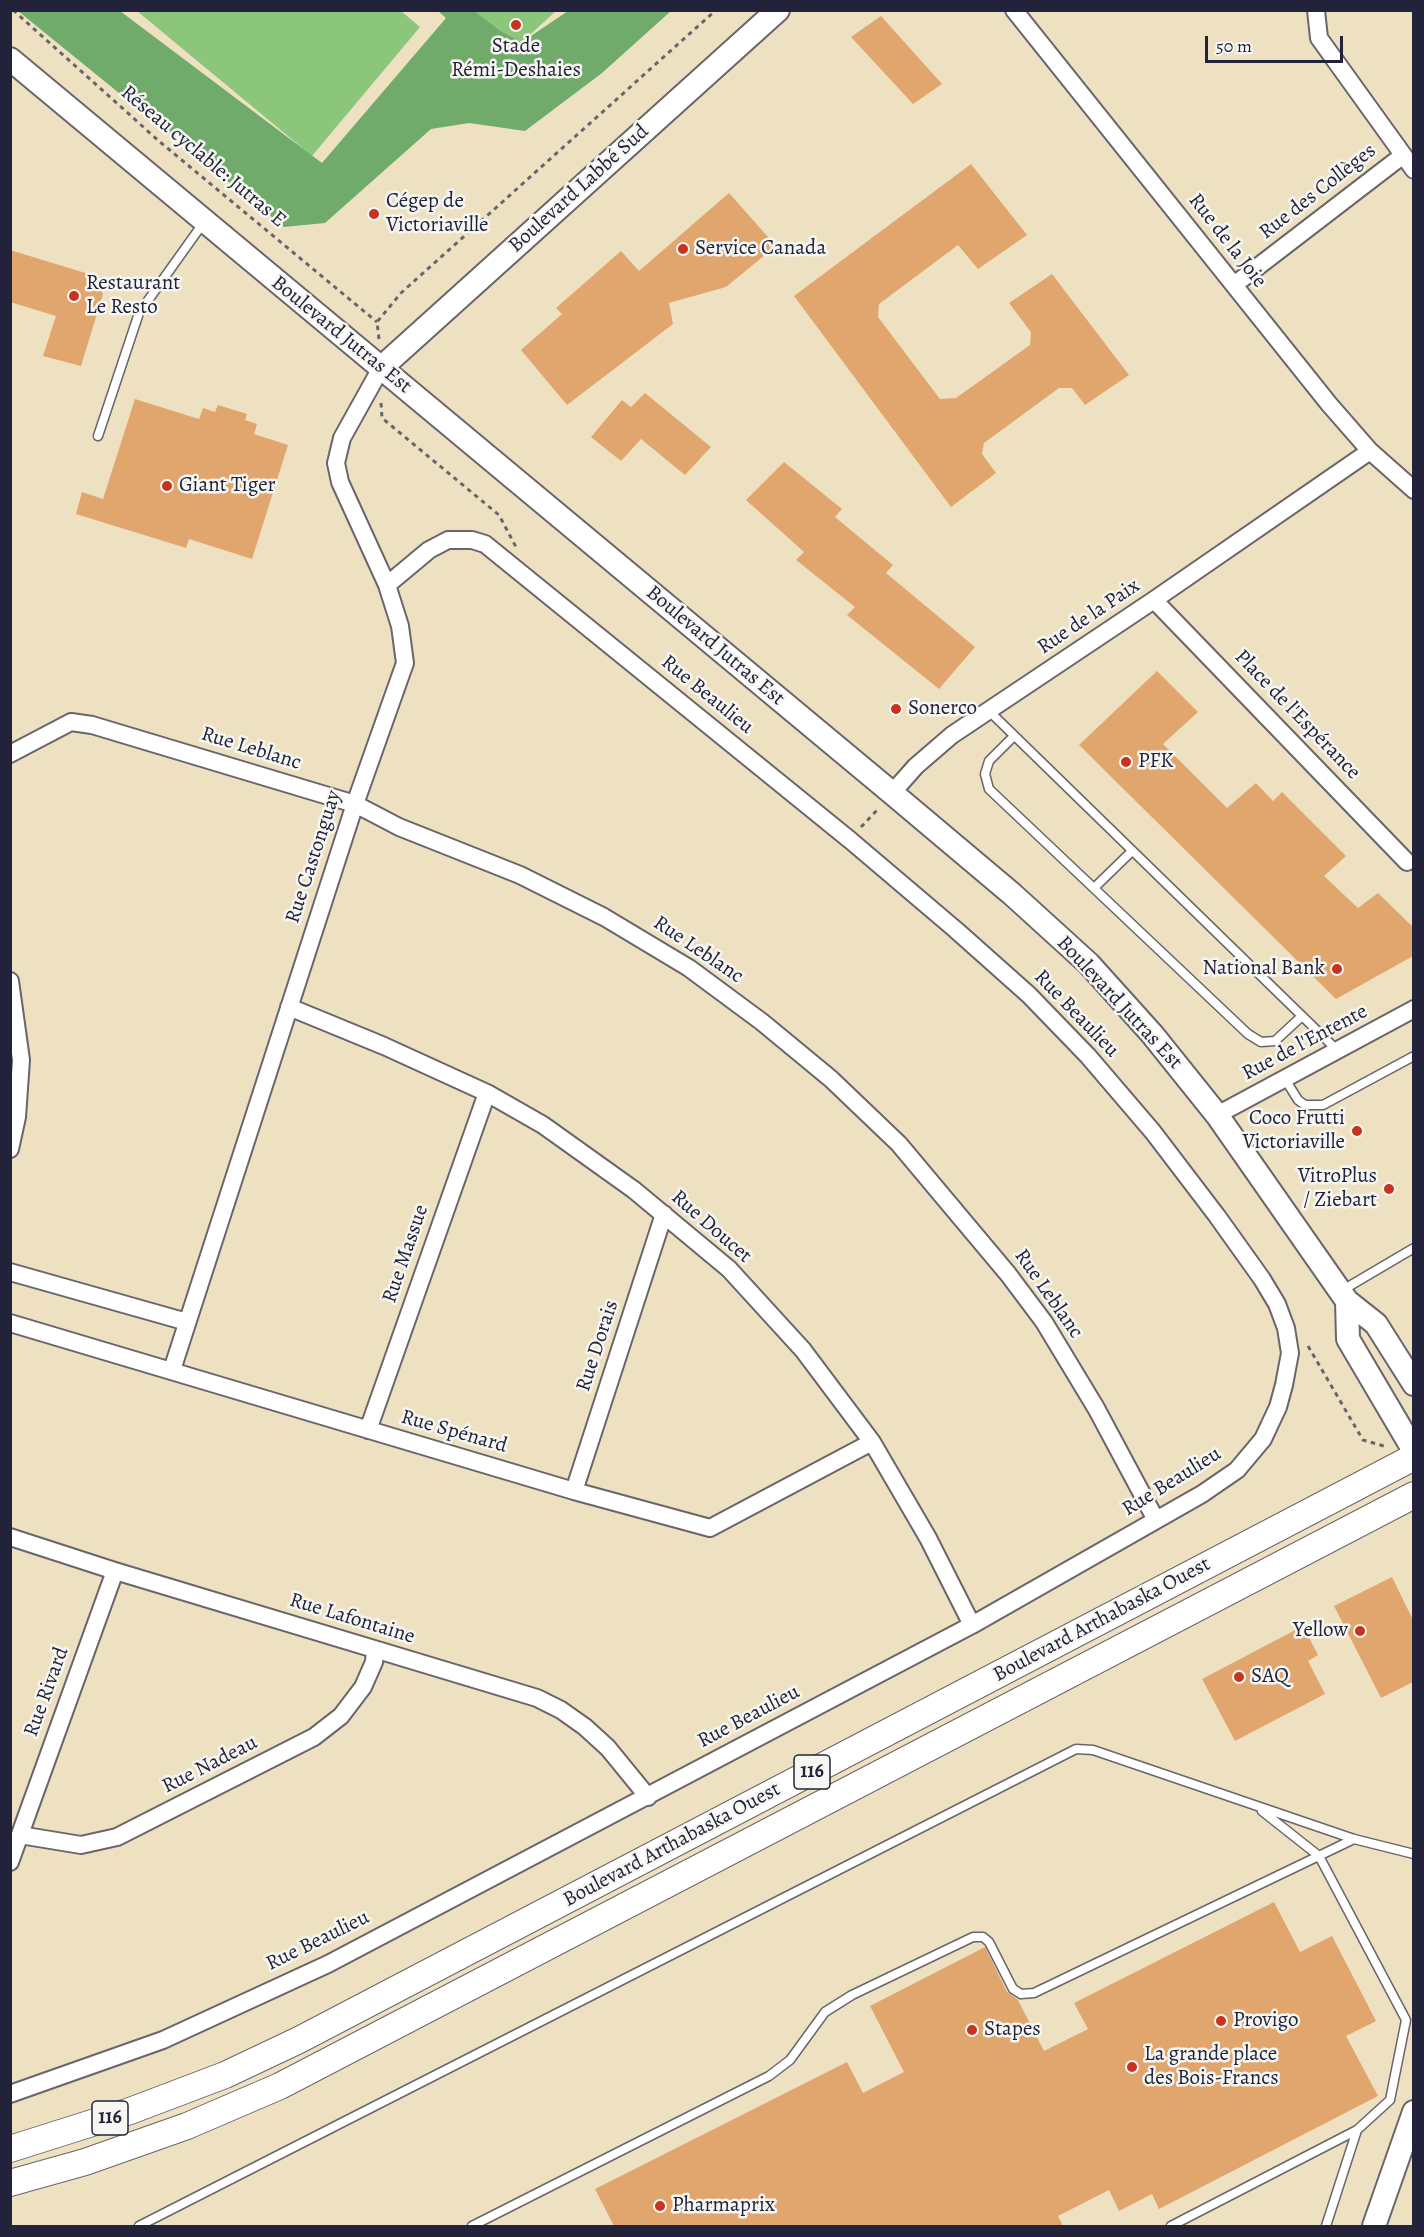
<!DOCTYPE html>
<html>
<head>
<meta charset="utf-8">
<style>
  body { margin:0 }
  #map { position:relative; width:1424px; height:2237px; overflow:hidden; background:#eee1c2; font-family:Alegreya,serif }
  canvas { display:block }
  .frame { position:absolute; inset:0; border:12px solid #22223b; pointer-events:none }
  .scale { position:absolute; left:1205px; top:36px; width:138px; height:27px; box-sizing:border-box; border:3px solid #22223b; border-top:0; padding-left:8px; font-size:18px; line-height:21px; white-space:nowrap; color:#22223b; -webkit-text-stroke:4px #f6f6f2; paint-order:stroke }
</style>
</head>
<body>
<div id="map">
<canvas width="1424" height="2237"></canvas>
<div class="frame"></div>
<div class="scale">50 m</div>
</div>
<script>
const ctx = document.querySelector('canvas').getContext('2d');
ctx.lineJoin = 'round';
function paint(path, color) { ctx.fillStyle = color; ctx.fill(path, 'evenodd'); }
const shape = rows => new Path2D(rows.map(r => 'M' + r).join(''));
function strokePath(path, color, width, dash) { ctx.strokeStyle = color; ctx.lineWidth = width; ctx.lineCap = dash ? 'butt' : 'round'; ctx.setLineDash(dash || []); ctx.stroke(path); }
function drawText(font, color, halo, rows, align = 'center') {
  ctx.font = font + ' Alegreya,serif'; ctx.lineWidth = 5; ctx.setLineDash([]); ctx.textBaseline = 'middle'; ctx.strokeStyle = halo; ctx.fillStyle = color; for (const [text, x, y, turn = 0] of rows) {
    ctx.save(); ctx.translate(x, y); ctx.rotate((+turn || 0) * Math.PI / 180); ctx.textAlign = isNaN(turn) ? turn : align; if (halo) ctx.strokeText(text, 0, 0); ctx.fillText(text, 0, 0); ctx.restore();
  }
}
const green = shape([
  [137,11,401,11,420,27,312,156],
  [473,11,556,11,522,42,501,31]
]);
const forest = shape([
  [18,11,120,11,322,163,446,18,438,11,474,11,501,31,522,42,568,11,671,11,602,73,525,131,469,123,431,129,325,223,284,227]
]);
const building = shape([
  [881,16,942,84,913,104,851,37],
  [971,164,1027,235,978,269,958,245,879,304,878,317,940,399,956,398,1030,345,1031,332,1009,303,1052,274,1129,375,1085,405,1072,388,1059,388,984,443,982,454,996,473,951,507,794,296],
  [729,193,776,246,726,287,669,303,673,324,567,405,521,350,562,314,556,308,621,251,639,271],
  [10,250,92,275,103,294,81,366,43,356,56,316,10,302],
  [645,393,711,447,685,475,641,439,621,461,591,437,622,400,631,407],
  [135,399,199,419,203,408,215,412,218,405,247,414,245,420,257,424,254,434,288,445,252,559,189,539,186,548,76,514,82,492,103,499],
  [784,462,842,509,835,517,893,565,886,573,975,647,939,689,847,615,855,607,796,560,804,552,746,500],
  [1157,671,1198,712,1163,744,1227,808,1256,783,1273,801,1282,792,1346,856,1324,876,1358,908,1378,893,1413,927,1413,956,1336,999,1079,745],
  [1392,1577,1413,1620,1413,1682,1381,1698,1334,1606],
  [1303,1626,1318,1655,1308,1661,1325,1694,1235,1741,1202,1679],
  [1274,1902,1300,1952,1332,1936,1376,2021,1346,2036,1378,2096,1159,2209,1152,2194,1119,2211,1109,2190,1058,2216,1063,2226,614,2226,595,2189,847,2062,863,2093,904,2072,870,2006,985,1947,1007,1992,1018,2000,1044,2051,1088,2029,1074,2003]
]);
const path = shape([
  [13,10,160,142,377,322],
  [379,339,377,322,401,293,716,10],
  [381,403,382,418,499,515,516,547],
  [861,827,879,808],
  [1308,1346,1363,1440,1387,1447]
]);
const lane = shape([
  [98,436,139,313,204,222],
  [988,710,1338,1051],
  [1014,736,989,761,985,774,989,789,1248,1034,1261,1042,1275,1041,1302,1016],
  [1094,888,1132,851],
  [1285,1079,1298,1100,1305,1105,1323,1105,1414,1056],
  [1341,1291,1414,1248],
  [1262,1811,1319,1856,1406,2020,1390,2100,1357,2130,1326,2226],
  [139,2226,1076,1749,1093,1750,1354,1839,1414,1854],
  [472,2226,769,2076,790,2060,825,2012,852,1995,973,1937,983,1937,989,1942,1013,1989,1021,1994,1034,1993,1354,1839],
  [1171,2226,1357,2130]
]);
const street = shape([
  [1014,10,1329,404,1370,451,1414,490],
  [1316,10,1319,38,1414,170],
  [1234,285,1402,156],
  [1154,600,1407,862],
  [10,754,71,722,92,725,355,804,399,827,520,875,604,917,689,968,762,1022,831,1079,899,1144,935,1187,1008,1274,1044,1322,1096,1408,1156,1520],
  [892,793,916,766,952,735,1154,600,1370,451],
  [10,981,21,1060,17,1117,10,1149],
  [289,1007,384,1046,487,1093,543,1125,634,1190,729,1269,803,1350,872,1442,928,1538,972,1625],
  [1217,1115,1414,1009],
  [10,1272,187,1322],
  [10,1323,574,1491,710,1528,872,1442],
  [172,1370,355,804,405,663,400,626,387,585,340,482,336,463,342,438,381,368],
  [368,1430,487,1093],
  [574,1491,664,1214],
  [10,1537,115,1571,537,1698,561,1710,585,1727,608,1748,648,1797],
  [20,1835,81,1845,117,1837,314,1737,341,1716,363,1687,374,1662,375,1650],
  [10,1862,115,1571],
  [10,2094,163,2040,328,1964,972,1625,1202,1494,1237,1470,1263,1439,1278,1407,1284,1385,1290,1353,1286,1328,1277,1304,1262,1279,1217,1216,1153,1132,1088,1056,1029,995,956,930,850,840,485,544,472,540,448,540,429,550,387,585]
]);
const secondary = shape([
  [10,59,892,793,1012,894,1089,964,1152,1034,1217,1115,1347,1301,1376,1324,1414,1384],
  [381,368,778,10],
  [1347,1301,1348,1339,1414,1451],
  [1374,2226,1414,2112]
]);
const primary = shape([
  [10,2149,130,2111,225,2075,299,2040,1414,1457],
  [10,2183,85,2162,187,2126,280,2086,1414,1495]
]);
const markers = [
  [516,25,6,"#c8321e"],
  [374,214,6,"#c8321e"],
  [683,249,6,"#c8321e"],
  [74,296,6,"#c8321e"],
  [167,486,6,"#c8321e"],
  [896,709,6,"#c8321e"],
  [1126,762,6,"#c8321e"],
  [1337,969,6,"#c8321e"],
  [1357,1131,6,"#c8321e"],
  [1389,1189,6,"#c8321e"],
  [1360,1631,6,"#c8321e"],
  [1239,1677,6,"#c8321e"],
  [1221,2021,6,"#c8321e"],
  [972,2030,6,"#c8321e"],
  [1132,2067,6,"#c8321e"],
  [660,2206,6,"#c8321e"]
];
const shields = [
  [812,1772,36],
  [110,2118,36]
];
const shieldNames = [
  ["116",812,1772],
  ["116",110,2118]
];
const poiNames = [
  ["Stade",516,47,"center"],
  ["Rémi-Deshaies",516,71,"center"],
  ["Cégep de",386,202],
  ["Victoriaville",386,226],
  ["Service Canada",695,249],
  ["Restaurant",86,284],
  ["Le Resto",86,308],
  ["Giant Tiger",179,486],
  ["Sonerco",908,709],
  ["PFK",1138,762],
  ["National Bank",1325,969,"right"],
  ["Coco Frutti",1345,1119,"right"],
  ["Victoriaville",1345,1143,"right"],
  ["VitroPlus",1377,1177,"right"],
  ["/ Ziebart",1377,1201,"right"],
  ["Yellow",1348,1631,"right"],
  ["SAQ",1251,1677],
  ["Provigo",1233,2021],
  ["Stapes",984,2030],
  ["La grande place",1144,2055],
  ["des Bois-Francs",1144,2079],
  ["Pharmaprix",672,2206]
];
const streetNames = [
  ["Réseau cyclable: Jutras E",203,157,40],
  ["Boulevard Labbé Sud",579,189,-42],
  ["Rue des Collèges",1318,192,-38],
  ["Rue de la Joie",1227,241,52],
  ["Boulevard Jutras Est",341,335,39],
  ["Rue de la Paix",1089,617,-34],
  ["Boulevard Jutras Est",715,646,40],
  ["Rue Beaulieu",707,695,39],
  ["Place de l'Espérance",1297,715,46],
  ["Rue Leblanc",251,749,17],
  ["Rue Castonguay",314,857,-72],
  ["Rue Leblanc",698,950,34],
  ["Boulevard Jutras Est",1119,1003,47],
  ["Rue Beaulieu",1076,1014,46],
  ["Rue de l'Entente",1305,1043,-28],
  ["Rue Doucet",711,1227,41],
  ["Rue Massue",406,1254,-71],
  ["Rue Leblanc",1048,1294,55],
  ["Rue Dorais",598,1346,-72],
  ["Rue Spénard",454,1432,16],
  ["Rue Beaulieu",1172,1482,-32],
  ["Rue Lafontaine",352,1619,17],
  ["Boulevard Arthabaska Ouest",1102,1620,-28],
  ["Rue Rivard",47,1692,-70],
  ["Rue Beaulieu",749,1717,-28],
  ["Rue Nadeau",210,1765,-27],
  ["Boulevard Arthabaska Ouest",672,1845,-28],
  ["Rue Beaulieu",318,1941,-26]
];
paint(green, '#8cc67b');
paint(forest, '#71ab6b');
paint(building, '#e0a66d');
strokePath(lane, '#69656a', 11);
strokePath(street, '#69656a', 20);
strokePath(secondary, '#69656a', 26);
strokePath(primary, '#69656a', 28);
strokePath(path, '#69656a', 3, [4.5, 4.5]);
strokePath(lane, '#fff', 8);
strokePath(street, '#fff', 16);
strokePath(secondary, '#fff', 22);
strokePath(primary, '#fff', 26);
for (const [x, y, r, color] of markers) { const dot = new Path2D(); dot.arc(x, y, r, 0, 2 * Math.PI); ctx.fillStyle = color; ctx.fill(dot); strokePath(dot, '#f6f6f2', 2); }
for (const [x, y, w] of shields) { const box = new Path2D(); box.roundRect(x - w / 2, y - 17, w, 34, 4.5); ctx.fillStyle = '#f6f6f2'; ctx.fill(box); strokePath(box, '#22223b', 1.5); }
drawText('bold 20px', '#22223b', null, shieldNames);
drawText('21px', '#22223b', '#f6f6f2', poiNames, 'left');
drawText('21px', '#22223b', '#f6f6f2', streetNames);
</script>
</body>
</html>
